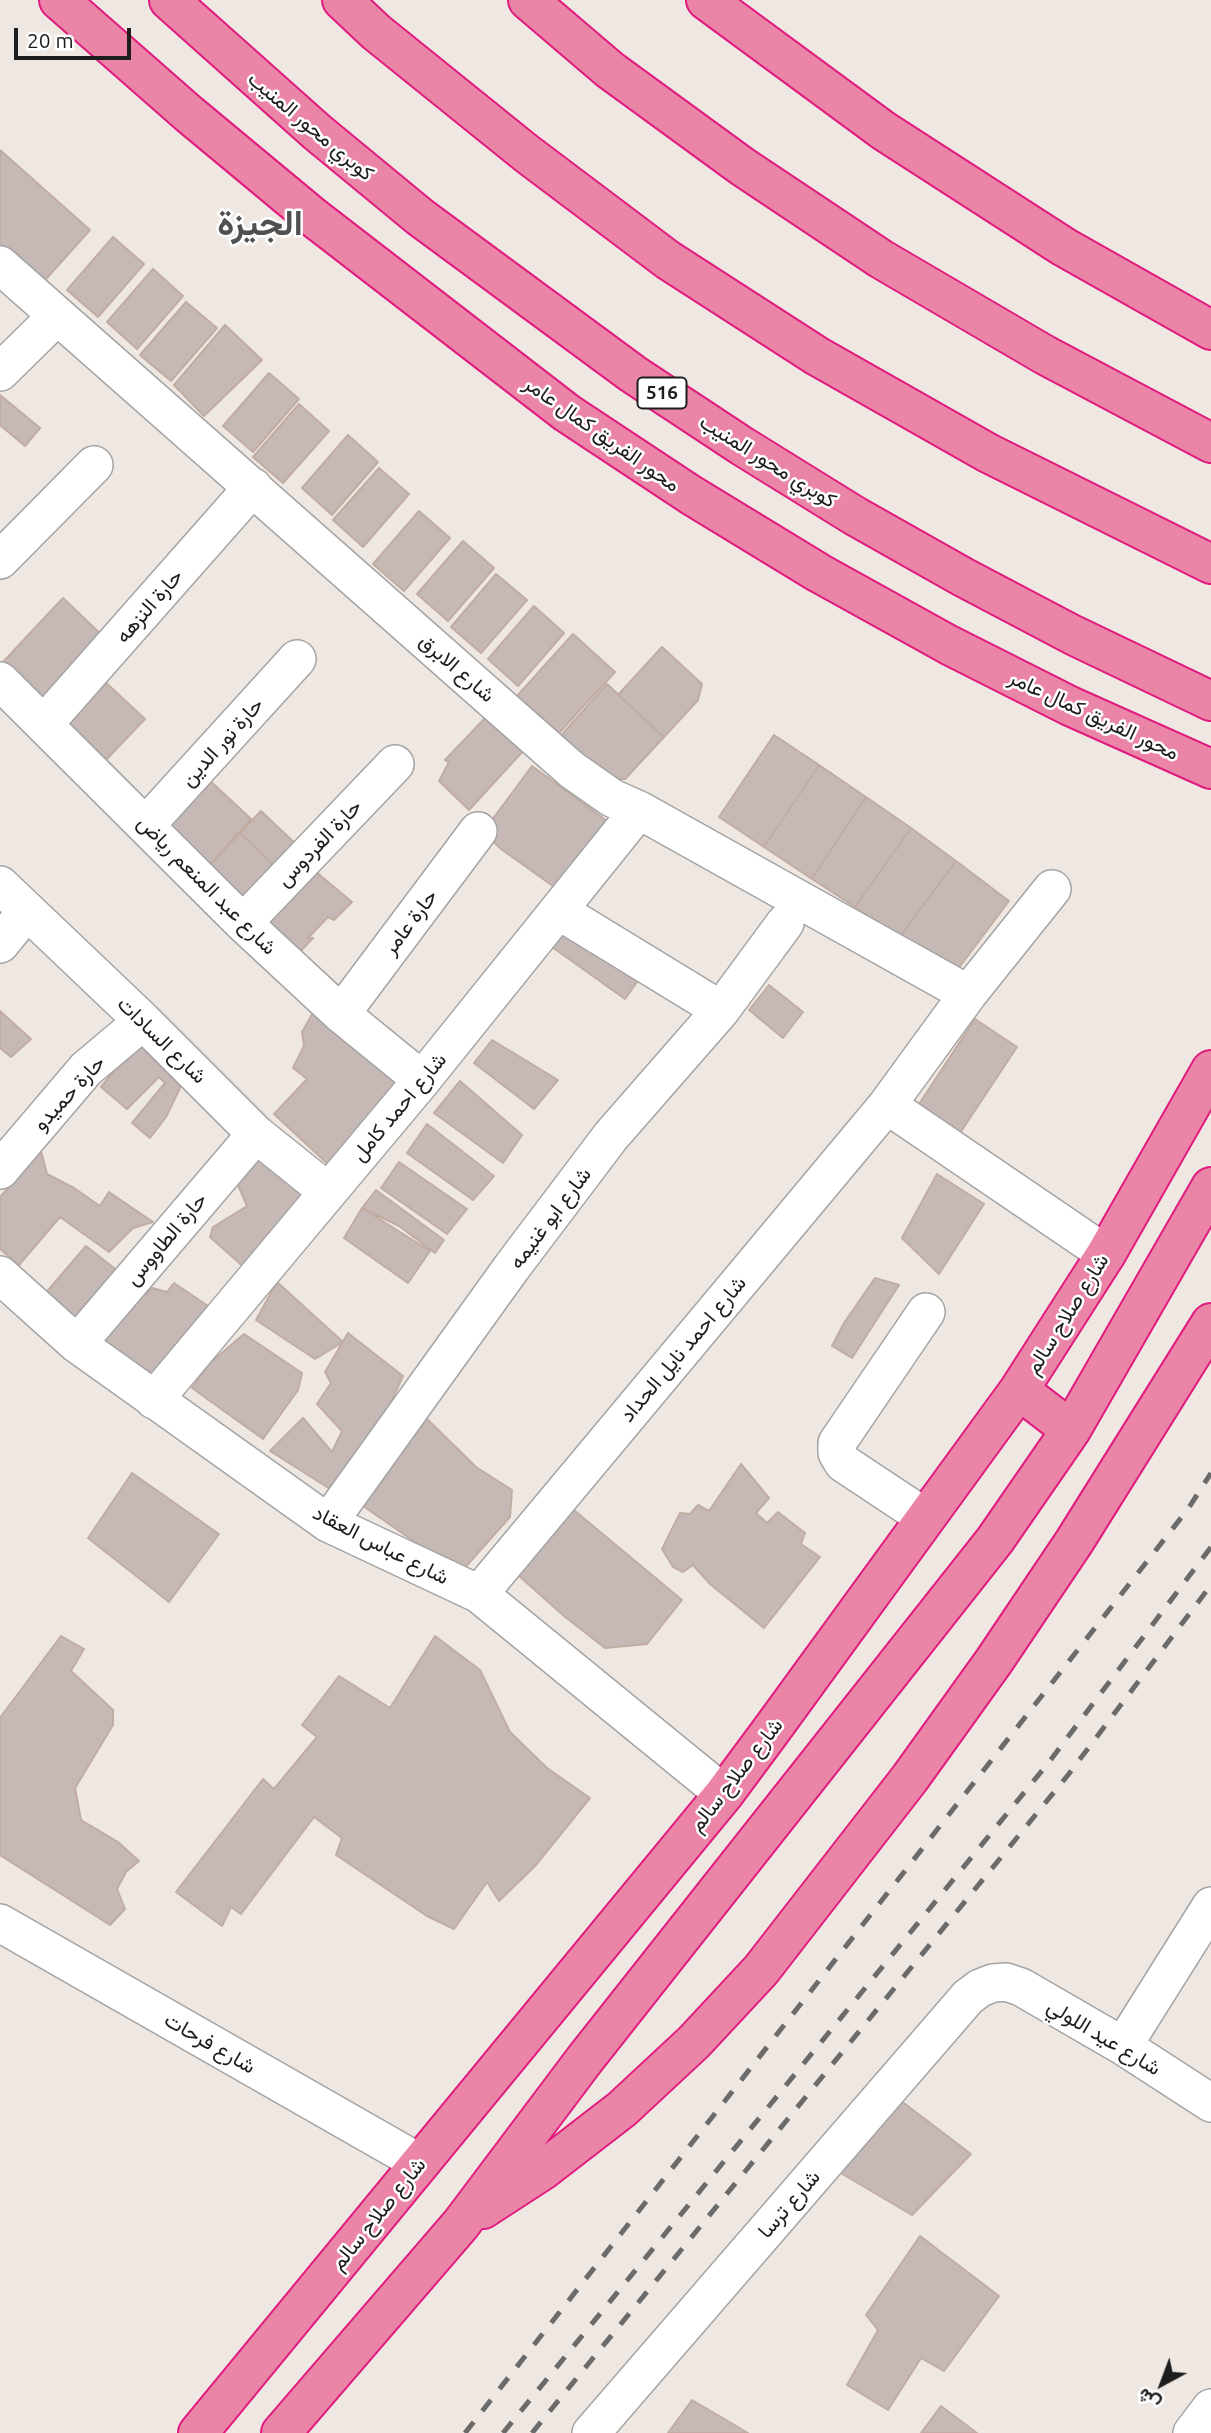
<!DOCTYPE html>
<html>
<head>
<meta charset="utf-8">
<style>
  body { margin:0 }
  #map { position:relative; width:1211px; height:2433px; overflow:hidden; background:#efe8e2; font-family:Ubuntu,Vazirmatn,sans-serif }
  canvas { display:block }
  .north { position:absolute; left:1127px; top:2349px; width:70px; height:70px; -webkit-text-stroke:5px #fff; paint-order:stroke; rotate:221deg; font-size:19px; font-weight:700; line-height:28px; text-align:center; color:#1d1d1d }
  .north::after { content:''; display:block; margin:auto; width:24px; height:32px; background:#1d1d1d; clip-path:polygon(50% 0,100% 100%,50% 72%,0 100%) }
  .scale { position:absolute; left:14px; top:28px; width:117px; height:32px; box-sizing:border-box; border:4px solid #1d1d1d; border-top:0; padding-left:9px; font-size:21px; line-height:24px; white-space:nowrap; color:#1d1d1d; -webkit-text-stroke:5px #fff; paint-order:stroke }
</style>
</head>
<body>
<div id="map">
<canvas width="1211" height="2433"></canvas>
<div class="north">ش</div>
<div class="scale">20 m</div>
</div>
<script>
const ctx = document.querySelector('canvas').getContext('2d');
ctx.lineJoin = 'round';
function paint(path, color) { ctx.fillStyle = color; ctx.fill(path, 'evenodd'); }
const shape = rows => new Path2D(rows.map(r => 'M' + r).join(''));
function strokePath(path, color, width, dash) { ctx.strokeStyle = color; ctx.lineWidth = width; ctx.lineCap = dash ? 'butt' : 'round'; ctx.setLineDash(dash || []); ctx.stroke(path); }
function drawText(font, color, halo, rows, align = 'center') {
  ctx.font = font + ' Ubuntu,Vazirmatn,sans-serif'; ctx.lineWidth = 5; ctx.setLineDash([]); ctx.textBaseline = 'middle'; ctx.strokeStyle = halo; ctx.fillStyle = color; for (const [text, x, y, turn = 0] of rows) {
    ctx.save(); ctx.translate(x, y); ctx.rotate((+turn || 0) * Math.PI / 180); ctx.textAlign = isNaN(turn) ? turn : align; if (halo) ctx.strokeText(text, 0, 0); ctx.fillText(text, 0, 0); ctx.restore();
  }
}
const building = shape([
  [0,150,90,230,37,289,0,255,0,150],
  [113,237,144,264,98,317,67,290,113,237],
  [153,269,183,296,137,349,107,322,153,269],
  [186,302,217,328,171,381,140,355,186,302],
  [225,325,262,360,204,416,174,385,225,325],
  [269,373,299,399,253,452,223,426,269,373],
  [0,395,40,428,25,446,0,425,0,395],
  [299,404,329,431,283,483,253,457,299,404],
  [348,435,378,462,332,515,302,488,348,435],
  [379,468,409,494,363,547,333,520,379,468],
  [419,511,450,538,404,591,373,564,419,511],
  [463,541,494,568,448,621,417,594,463,541],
  [496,574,527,600,481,653,451,627,496,574],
  [63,598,108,641,47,706,2,663,63,598],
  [534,606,564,633,518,686,488,659,534,606],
  [573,634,615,672,559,733,517,696,573,634],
  [662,647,702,684,698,700,664,737,618,695,662,647],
  [103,680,145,719,105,761,64,722,103,680],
  [607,684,664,737,625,779,601,779,557,740,607,684],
  [487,716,524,750,469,810,439,781,449,762,445,760,487,716],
  [774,735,819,765,764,847,719,817,774,735],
  [819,765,866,797,812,879,764,847,819,765],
  [532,766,607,821,557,889,501,849,483,832,532,766],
  [206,777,251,819,206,869,160,826,206,777],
  [866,797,911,828,855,907,812,879,866,797],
  [261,811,302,850,281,872,240,833,261,811],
  [911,828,956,861,899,938,855,907,911,828],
  [240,833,281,872,249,907,206,869,240,833],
  [956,861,1009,901,952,977,899,938,956,861],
  [309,866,352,902,334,920,328,917,308,938,313,938,294,958,258,925,309,866],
  [570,927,644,972,625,999,552,947,570,927],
  [769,985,803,1012,783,1038,749,1010,769,985],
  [0,1011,31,1039,11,1057,0,1048,0,1011],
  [314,1011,409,1081,331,1167,274,1114,307,1079,293,1068,304,1046,302,1032,314,1011],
  [975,1019,1017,1047,958,1136,917,1107,975,1019],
  [492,1040,558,1080,534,1109,474,1063,492,1040],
  [138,1041,181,1086,166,1117,150,1138,132,1123,165,1083,159,1077,127,1109,101,1087,138,1041],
  [460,1081,522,1135,503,1163,434,1113,460,1081],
  [427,1124,494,1176,473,1200,407,1153,427,1124],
  [41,1151,47,1174,74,1188,100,1206,109,1192,153,1222,133,1228,109,1252,60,1217,19,1265,0,1249,0,1197,41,1151],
  [259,1155,304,1194,246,1269,210,1237,213,1227,247,1206,235,1178,259,1155],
  [399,1162,467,1209,447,1234,381,1188,399,1162],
  [937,1174,984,1204,939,1274,902,1238,937,1174],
  [376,1190,444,1240,435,1253,399,1226,362,1208,376,1190],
  [362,1208,430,1251,408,1283,344,1238,362,1208],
  [86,1246,119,1272,73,1320,44,1295,86,1246],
  [875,1278,899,1285,852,1358,832,1346,844,1323,875,1278],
  [277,1282,343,1342,315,1359,256,1320,277,1282],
  [174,1283,208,1306,149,1377,100,1337,152,1288,167,1292,174,1283],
  [348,1333,403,1376,346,1499,270,1451,303,1418,332,1452,342,1431,317,1404,331,1383,325,1372,348,1333],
  [244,1334,302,1373,298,1390,263,1439,192,1388,210,1363,244,1334],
  [424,1416,476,1467,512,1490,510,1517,460,1573,363,1506,424,1416],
  [741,1464,769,1498,756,1513,767,1523,778,1512,805,1533,801,1544,820,1557,764,1628,710,1584,693,1565,683,1572,673,1567,662,1549,680,1513,690,1514,698,1505,709,1511,741,1464],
  [132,1473,219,1534,169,1602,88,1538,132,1473],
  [569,1506,682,1600,647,1644,605,1648,564,1616,518,1575,569,1506],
  [61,1636,84,1649,71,1671,113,1710,113,1725,75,1788,81,1820,118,1842,139,1861,126,1872,117,1889,125,1909,110,1925,0,1855,0,1718,61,1636],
  [435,1636,480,1670,510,1732,547,1768,590,1798,535,1866,499,1901,487,1882,454,1929,427,1916,336,1855,342,1838,314,1817,241,1914,231,1907,222,1926,176,1892,263,1779,274,1789,317,1737,302,1725,339,1676,390,1708,435,1636],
  [884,2088,971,2154,912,2215,839,2172,884,2088],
  [920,2236,999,2296,944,2371,921,2358,888,2410,847,2385,878,2330,866,2315,920,2236],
  [692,2400,748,2433,668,2433,692,2400],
  [941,2406,977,2433,921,2433,941,2406]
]);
const minor = shape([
  [0,265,572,770,612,798,639,810,968,994],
  [0,372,57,316],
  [0,560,94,465],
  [0,681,243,923,341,1014,422,1080],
  [44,724,253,487],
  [146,825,297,659],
  [0,885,143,1021,256,1134,327,1191],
  [559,911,721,1010],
  [243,923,395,764],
  [0,944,27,911],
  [341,1014,478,831],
  [887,1105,1106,1254],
  [0,1170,86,1069,143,1021],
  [0,1275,77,1344,328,1523,479,1594,724,1794],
  [926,1312,837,1443,837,1453,843,1463,926,1518],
  [77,1344,256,1134],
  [154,1400,422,1080,639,810],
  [328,1523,512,1267,611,1136,721,1010,785,923],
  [479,1594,887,1105,968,994,1052,889],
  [0,1923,420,2163],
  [1123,2046,1211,1906],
  [591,2433,968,1997,980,1988,993,1983,1006,1982,1021,1987,1123,2046,1211,2103],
  [1192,2433,1211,2408]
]);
const highway = shape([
  [59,0,189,114,313,217,567,413,691,495,819,573,949,645,1070,706,1211,769],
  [169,0,317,132,420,217,633,374,742,446,855,516,963,577,1073,635,1211,701],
  [342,0,376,32,526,153,668,260,817,356,988,453,1211,564],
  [528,0,610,70,743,167,881,259,1045,355,1211,443],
  [706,0,884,131,1064,247,1211,330],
  [1019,1390,1071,1430],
  [483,2209,543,2170,622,2109,694,2042,761,1970,910,1778,994,1661,1074,1542,1211,1323],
  [198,2433,724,1794,770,1732,1019,1390,1106,1254,1211,1070],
  [281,2433,461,2224,585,2059,995,1540,1071,1430,1211,1187]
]);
const rail = shape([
  [465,2433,1188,1509,1211,1473],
  [503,2433,1049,1762,1211,1547],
  [532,2433,1068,1775,1211,1585]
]);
const shields = [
  [662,393,49]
];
const shieldNames = [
  ["516",662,393]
];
const streetNames = [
  ["كوبري محور المنيب",311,126,40],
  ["محور الفريق كمال عامر",602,434,35],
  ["كوبري محور المنيب",768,461,32],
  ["حارة النزهه",149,606,-49],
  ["شارع الابرق",457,668,41],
  ["محور الفريق كمال عامر",1094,715,25],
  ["حارة نور الدين",222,742,-48],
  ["حارة الفردوس",319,843,-46],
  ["شارع عبد المنعم رياض",207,885,45],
  ["حارة عامر",410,922,-53],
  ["شارع السادات",162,1040,44],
  ["حارة حميدو",69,1093,-47],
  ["شارع احمد كامل",399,1107,-50],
  ["شارع ابو غنيمه",550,1218,-53],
  ["حارة الطاووس",166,1239,-50],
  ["شارع صلاح سالم",1067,1314,-58],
  ["شارع احمد نايل الحداد",683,1349,-50],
  ["شارع عباس العقاد",381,1545,27],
  ["شارع صلاح سالم",736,1775,-52],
  ["شارع عيد اللولي",1104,2037,31],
  ["شارع فرحات",210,2043,30],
  ["شارع ترسا",789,2204,-49],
  ["شارع صلاح سالم",378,2214,-51]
];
const townNames = [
  ["الجيزة",260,223]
];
paint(building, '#c6b9b5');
strokePath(building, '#c1aca3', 2);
strokePath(minor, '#a4a4a4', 40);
strokePath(highway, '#e01b7e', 42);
strokePath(minor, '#fff', 37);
strokePath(highway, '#eb85a8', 38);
strokePath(rail, '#6b6b6b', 5, [14, 14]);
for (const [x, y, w] of shields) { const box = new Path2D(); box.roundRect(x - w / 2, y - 15.5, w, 31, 5); ctx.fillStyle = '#fff'; ctx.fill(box); strokePath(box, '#1d1d1d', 2); }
drawText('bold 19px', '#1d1d1d', null, shieldNames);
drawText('21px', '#1d1d1d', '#fff', streetNames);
drawText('bold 35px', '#505050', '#fff', townNames);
</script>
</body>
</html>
